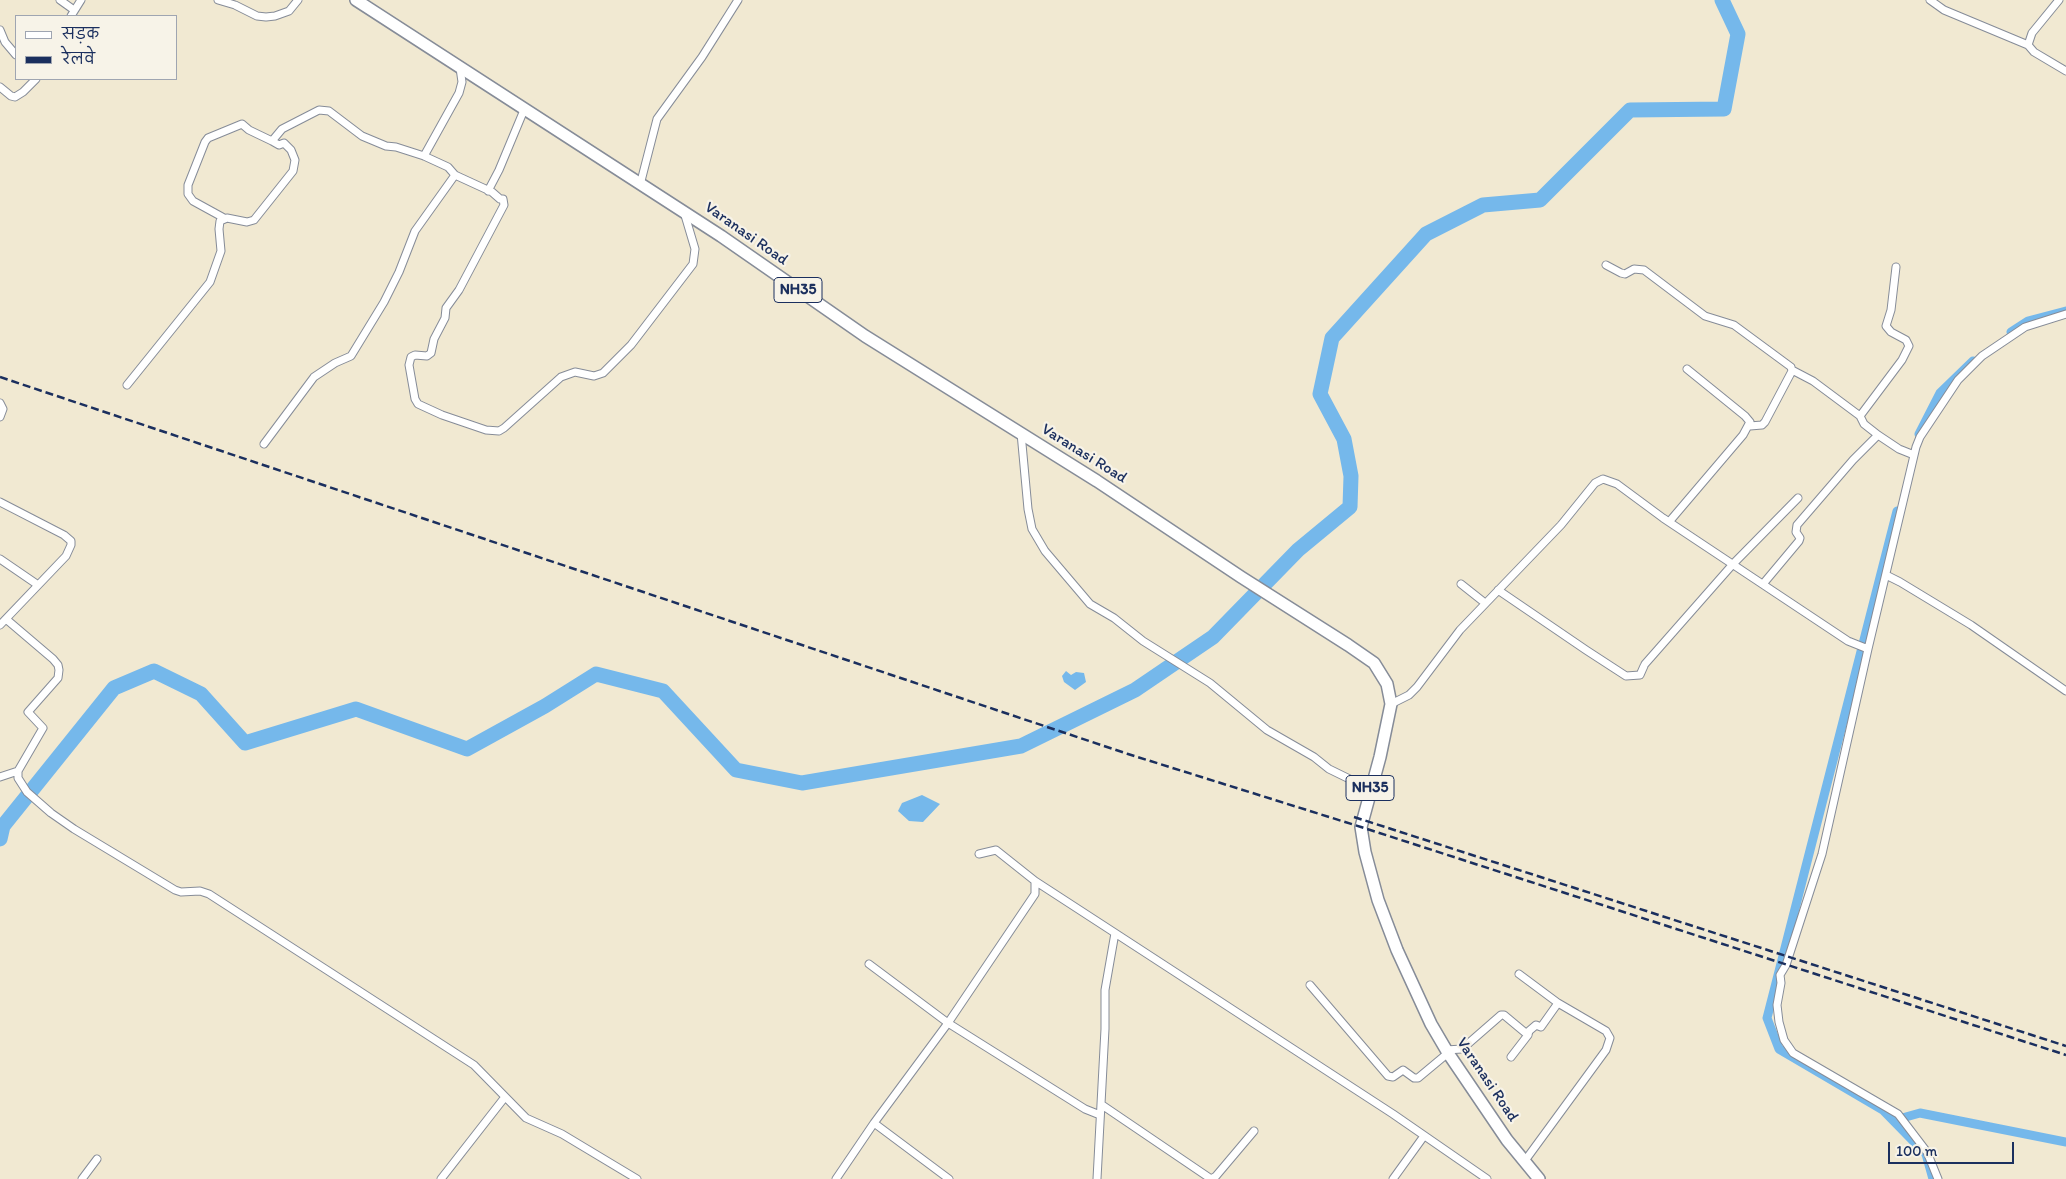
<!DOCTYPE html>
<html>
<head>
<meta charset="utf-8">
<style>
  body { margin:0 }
  #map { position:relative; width:2066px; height:1179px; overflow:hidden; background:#f1e9d2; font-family:Itim,"Playpen Sans Deva",sans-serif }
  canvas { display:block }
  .legend { position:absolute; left:15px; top:15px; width:162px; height:65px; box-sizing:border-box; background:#f7f3e8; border:1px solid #9fa5b1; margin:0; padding:6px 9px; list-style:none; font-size:15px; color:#1b2f5e }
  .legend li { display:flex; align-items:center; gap:10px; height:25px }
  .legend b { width:25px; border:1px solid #9fa5b1 }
  .scale { position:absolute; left:1888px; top:1142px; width:126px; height:22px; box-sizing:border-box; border:2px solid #1b2f5e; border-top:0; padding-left:6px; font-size:15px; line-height:18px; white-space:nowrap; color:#1b2f5e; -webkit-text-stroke:4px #f7f3e8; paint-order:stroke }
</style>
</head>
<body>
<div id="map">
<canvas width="2066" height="1179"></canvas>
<ul class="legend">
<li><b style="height:6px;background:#fff"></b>सड़क</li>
<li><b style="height:6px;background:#1b2f5e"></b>रेलवे</li>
</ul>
<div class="scale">100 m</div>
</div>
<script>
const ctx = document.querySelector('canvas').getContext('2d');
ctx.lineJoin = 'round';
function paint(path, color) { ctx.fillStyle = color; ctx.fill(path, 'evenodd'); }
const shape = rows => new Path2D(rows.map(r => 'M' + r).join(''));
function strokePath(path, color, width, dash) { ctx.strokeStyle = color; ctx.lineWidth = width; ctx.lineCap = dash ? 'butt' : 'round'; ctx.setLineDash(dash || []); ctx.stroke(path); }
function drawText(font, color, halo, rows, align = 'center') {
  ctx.font = font + ' Itim,sans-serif'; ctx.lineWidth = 4.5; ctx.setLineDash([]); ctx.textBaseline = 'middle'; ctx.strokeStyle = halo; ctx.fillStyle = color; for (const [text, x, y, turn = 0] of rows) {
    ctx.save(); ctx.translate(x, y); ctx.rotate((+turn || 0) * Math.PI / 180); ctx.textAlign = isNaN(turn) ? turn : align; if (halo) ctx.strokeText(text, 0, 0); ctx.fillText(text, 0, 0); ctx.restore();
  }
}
const water = shape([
  [1066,671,1071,675,1076,672,1084,673,1086,682,1075,690,1064,682,1062,676],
  [922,795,940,804,923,822,909,821,898,811,902,803]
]);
const canal = shape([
  [2011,332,2028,321,2066,311],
  [1919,434,1940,393,1973,361],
  [1897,511,1767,1018,1779,1049,1883,1110,1926,1154,1933,1179],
  [1895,1120,1920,1113,2066,1142]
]);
const river = shape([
  [0,839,3,826,114,688,154,671,201,694,245,743,356,709,467,749,545,706,596,674,663,691,736,770,802,783,1021,746,1135,690,1213,637,1298,550,1350,507,1351,476,1344,439,1320,394,1332,338,1426,234,1483,205,1540,200,1630,110,1724,109,1738,34,1722,0]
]);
const minor = shape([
  [60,0,74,10],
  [218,0,235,5,257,16,266,17,275,16,289,11,298,0],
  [1930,0,1944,10,2028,45],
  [2059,0,2032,33,2028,45,2034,52,2066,71],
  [71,16,81,0],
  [0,30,5,42,16,55],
  [0,87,11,96,15,97,23,92,36,79],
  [424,156,459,93,462,82,460,68],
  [640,185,657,119,702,57,738,0],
  [488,191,499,170,524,110],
  [224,218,193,201,188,194,188,185,205,142,208,138,242,124,249,130,272,141],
  [1606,265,1621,273,1625,274,1634,269,1644,270,1705,316,1734,325,1791,367,1792,371,1765,422,1762,425,1750,426],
  [1896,267,1891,310,1886,326,1891,332,1906,340,1909,346,1902,360,1860,416,1864,424,1878,435,1899,449,1914,455],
  [1792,370,1813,381,1860,416],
  [127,385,210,282,221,251,219,229,220,221,227,218,247,222,254,220,293,171,295,160,291,150,284,143,279,145,272,141,282,129,319,110,329,111,362,136,386,146,396,147,424,156,448,167,455,175,492,192,500,199,503,199,504,205,459,290,446,308,445,318,434,339,431,353,427,356,415,355,411,357,409,365,415,399,418,404,442,415,486,430,499,431,504,428,561,377,575,372,594,376,603,373,631,345,693,264,695,249,684,212],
  [0,403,3,409,0,417],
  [1021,433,1028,509,1032,529,1045,551,1090,604,1114,618,1143,641,1210,683,1267,730,1314,757,1329,769,1370,789],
  [264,444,314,377,335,363,351,356,384,302,399,272,415,231,455,175],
  [0,502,64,535,71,541,71,545,66,556,0,625],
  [1669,522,1743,435,1750,422,1745,416,1687,369],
  [0,559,38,585],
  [1886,575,1900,582,1971,625,2066,691],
  [1461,584,1485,603],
  [1763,584,1799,541,1800,538,1796,532,1797,525,1853,460,1878,435],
  [1498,590,1586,650,1626,676,1640,675,1644,666],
  [6,619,53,659,58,665,59,670,58,678,28,712,43,728,18,771,18,778,27,792,51,813,74,829,175,890,181,892,200,891,209,894,474,1065,526,1118,562,1134,637,1179],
  [1868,649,1822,854,1786,965,1780,975,1781,983,1777,1005,1779,1022,1784,1040,1793,1053,1898,1114,1927,1152,1938,1179],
  [1645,664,1733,564,1798,498],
  [1391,704,1409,695,1417,687,1460,630,1561,525,1595,483,1603,479,1617,484,1663,518,1848,641,1868,649,1916,447,1920,437,1958,380,1982,356,2025,327,2066,314],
  [0,777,18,771],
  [979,854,996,850,1035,881],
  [869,964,948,1023,1085,1109,1100,1115],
  [1519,974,1558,1003,1606,1031,1610,1038,1606,1050,1524,1162],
  [1310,985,1388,1076,1393,1077,1403,1070,1414,1078,1418,1078,1448,1053],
  [1446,1050,1462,1049,1501,1015,1504,1015,1528,1035],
  [1511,1057,1528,1035,1529,1031,1536,1025,1541,1027,1558,1003],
  [1102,1105,1211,1179],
  [874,1123,949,1179],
  [82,1179,97,1159],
  [441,1179,505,1097],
  [836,1179,874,1123,948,1023,1035,894,1035,881,1115,933],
  [1097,1179,1105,1029,1105,990,1115,933,1393,1114,1487,1179],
  [1211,1179,1216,1176,1254,1131],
  [1393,1179,1424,1136]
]);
const trunk = shape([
  [356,0,721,236,865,336,1097,481,1241,577,1348,645,1374,663,1387,684,1391,704,1380,757,1361,827,1365,852,1378,900,1397,950,1431,1024,1448,1053,1507,1140,1539,1179]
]);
const rail = shape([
  [0,377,1128,754,1361,827,2066,1055],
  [1354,817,2066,1046]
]);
const shields = [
  [798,290,48],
  [1370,788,48]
];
const shieldNames = [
  ["NH35",798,290],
  ["NH35",1370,788]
];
const streetNames = [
  ["Varanasi Road",746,234,35],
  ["Varanasi Road",1084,454,32],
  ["Varanasi Road",1487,1080,56]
];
paint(water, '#75b8eb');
strokePath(canal, '#75b8eb', 9);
strokePath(river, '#75b8eb', 15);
strokePath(minor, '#868c98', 9);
strokePath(trunk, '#868c98', 14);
strokePath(minor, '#fff', 7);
strokePath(trunk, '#fff', 11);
strokePath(rail, '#1b2f5e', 2.5, [8, 4]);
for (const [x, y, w] of shields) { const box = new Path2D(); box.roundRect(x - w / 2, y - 12.5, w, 25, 4); ctx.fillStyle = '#f7f3e8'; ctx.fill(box); strokePath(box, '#1b2f5e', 1); }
drawText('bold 15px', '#1b2f5e', null, shieldNames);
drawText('16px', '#1b2f5e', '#f7f3e8', streetNames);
</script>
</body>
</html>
